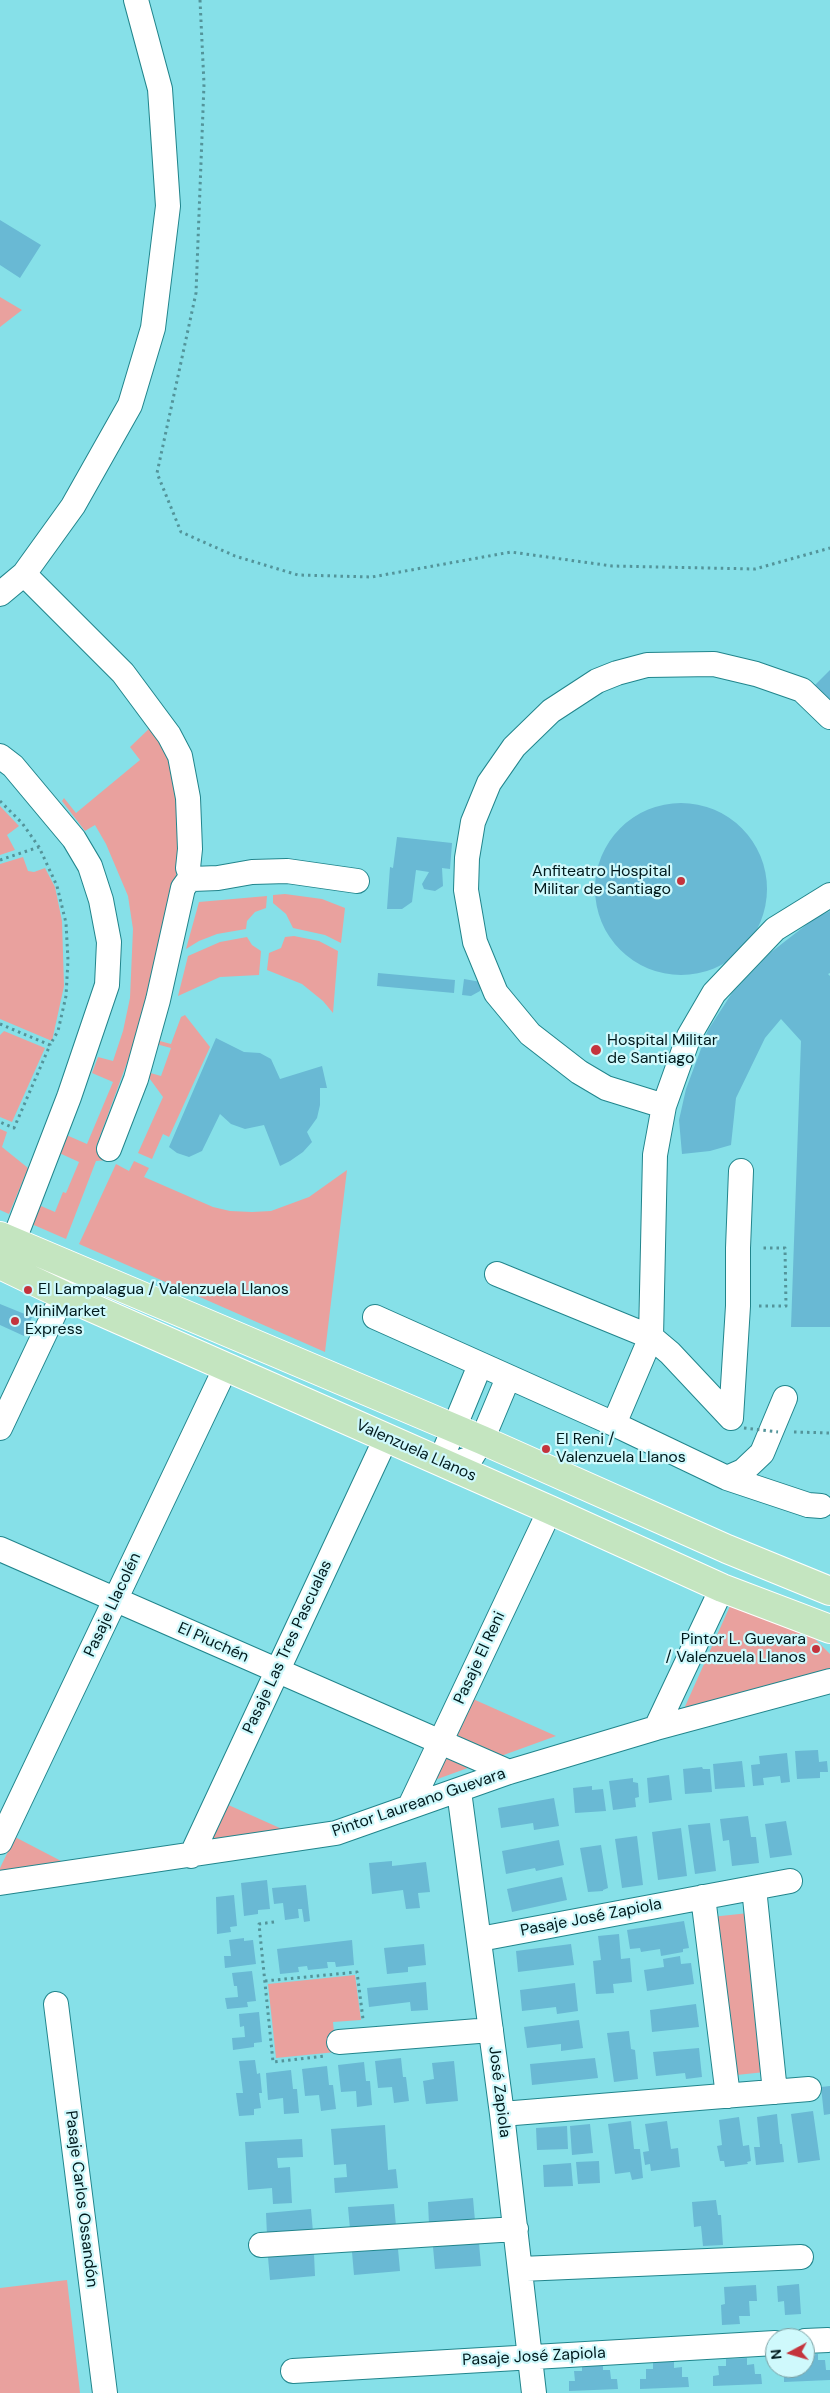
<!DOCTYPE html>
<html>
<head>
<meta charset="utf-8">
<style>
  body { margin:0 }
  #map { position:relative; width:830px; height:2393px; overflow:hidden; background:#86e0e8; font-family:"DM Sans",sans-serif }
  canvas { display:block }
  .north { position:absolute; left:765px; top:2328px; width:50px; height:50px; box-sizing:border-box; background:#cff9fc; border:1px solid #7ca0a3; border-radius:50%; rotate:264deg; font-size:14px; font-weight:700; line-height:20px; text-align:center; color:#001a1d }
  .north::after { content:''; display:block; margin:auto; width:18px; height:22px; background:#c4343d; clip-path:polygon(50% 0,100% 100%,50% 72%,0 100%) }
</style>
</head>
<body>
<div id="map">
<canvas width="830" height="2393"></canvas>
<div class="north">N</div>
</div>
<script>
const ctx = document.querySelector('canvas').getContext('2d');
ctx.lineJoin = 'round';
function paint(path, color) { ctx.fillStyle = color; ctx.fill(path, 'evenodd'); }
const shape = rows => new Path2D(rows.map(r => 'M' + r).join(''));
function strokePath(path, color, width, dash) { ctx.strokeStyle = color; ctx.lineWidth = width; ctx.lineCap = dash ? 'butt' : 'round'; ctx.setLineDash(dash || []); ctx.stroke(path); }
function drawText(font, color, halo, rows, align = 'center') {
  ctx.font = font + ' "DM Sans",sans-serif'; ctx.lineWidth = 4.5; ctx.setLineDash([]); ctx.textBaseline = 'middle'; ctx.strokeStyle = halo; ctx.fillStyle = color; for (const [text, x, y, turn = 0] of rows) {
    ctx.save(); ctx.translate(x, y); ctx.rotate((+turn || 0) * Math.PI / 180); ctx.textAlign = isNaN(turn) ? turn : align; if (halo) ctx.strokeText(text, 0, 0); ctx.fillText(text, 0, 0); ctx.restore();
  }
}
const green = shape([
  [0,297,22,310,0,327],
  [153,725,176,774,178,857,174,895,147,1008,96,1147,109,1154,107,1160,96,1161,66,1239,27,1222,34,1203,55,1212,63,1192,66,1193,79,1162,57,1152,64,1134,87,1144,113,1082,92,1073,98,1057,113,1061,123,1031,130,998,133,929,128,896,106,844,95,825,85,831,62,801,64,798,76,813,140,760,130,747],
  [0,806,19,826,7,835,15,850,0,855],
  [23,857,28,871,34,872,45,868,55,887,62,921,64,986,52,1041,0,1019,0,864],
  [285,894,322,899,345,908,341,943,325,935,293,928,286,914,273,903,273,895],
  [267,896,266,908,255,912,247,921,246,929,217,934,199,941,186,949,199,902],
  [294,936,319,941,338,951,333,1013,323,1001,302,984,267,970,269,953,281,948,285,937],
  [247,937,252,945,261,951,259,975,220,977,178,996,188,956,220,942],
  [185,1015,210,1047,169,1137,163,1134,152,1159,138,1153,163,1097,147,1075,147,1072,161,1076,171,1048,156,1044,156,1040,171,1044,181,1017],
  [4,1031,45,1048,12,1122,0,1117,0,1035],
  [0,1129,7,1132,2,1147,28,1168,9,1214,0,1210],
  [134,1161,149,1168,144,1177,213,1207,230,1211,252,1212,271,1211,309,1197,347,1170,325,1352,79,1244,116,1164,129,1171],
  [730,1606,813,1637,830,1654,830,1668,683,1711],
  [473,1699,556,1736,432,1781],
  [224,1803,282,1829,206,1842],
  [15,1837,65,1863,0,1875,0,1868],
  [749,1913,765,2072,727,2076,711,1917],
  [355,1975,361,2020,333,2022,336,2052,276,2058,268,1984],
  [67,2280,80,2393,0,2393,0,2288]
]);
const building = shape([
  [0,220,41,245,20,278,0,265],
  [830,670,830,708,811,689],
  '595 889a86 86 0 1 1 172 0a86 86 0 1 1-172 0Z',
  [397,837,452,843,450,869,442,868,443,886,435,891,424,889,422,884,429,872,416,870,412,902,402,909,387,909,390,867,393,868],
  [830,911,830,973,828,974,830,976,830,1327,791,1327,801,1041,781,1019,765,1038,736,1098,731,1145,710,1151,682,1154,679,1120,686,1089,708,1030,732,993,770,953,815,918],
  [378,973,455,980,454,993,377,986],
  [464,979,481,982,480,991,471,996,462,995],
  [216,1038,244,1052,260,1053,271,1059,280,1079,322,1066,327,1088,320,1088,320,1105,317,1118,307,1132,312,1142,303,1152,290,1161,280,1166,264,1125,245,1129,231,1124,220,1114,202,1151,189,1157,177,1153,169,1147],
  [0,1304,32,1317,24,1336,0,1325],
  [818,1750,819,1762,827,1761,828,1772,820,1772,820,1778,797,1779,795,1751],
  [787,1753,790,1782,781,1783,780,1776,763,1778,764,1785,753,1786,751,1765,760,1764,759,1756],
  [742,1761,745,1787,715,1789,713,1764],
  [702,1767,703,1769,710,1769,712,1792,685,1794,683,1769],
  [669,1775,672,1800,649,1803,647,1778],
  [633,1778,633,1782,638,1783,639,1797,635,1798,636,1807,613,1810,609,1781],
  [592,1786,592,1790,603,1789,606,1811,575,1813,573,1788],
  [554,1798,559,1826,534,1830,533,1823,501,1828,498,1808],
  [748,1816,751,1837,756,1837,759,1863,732,1866,729,1840,723,1841,720,1819],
  [786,1821,792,1855,770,1858,765,1824],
  [710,1823,716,1871,695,1874,688,1825],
  [681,1828,687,1876,658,1880,652,1832],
  [637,1836,643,1885,622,1888,615,1839],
  [559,1840,564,1865,536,1871,535,1868,506,1874,502,1851],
  [601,1845,608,1888,603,1890,603,1891,588,1892,580,1848],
  [392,1861,392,1866,426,1862,430,1892,418,1893,420,1908,406,1909,403,1890,372,1894,369,1863],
  [562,1877,567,1900,512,1912,507,1889],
  [267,1880,270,1909,258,1910,258,1914,244,1916,241,1883],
  [306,1885,310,1921,304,1922,302,1909,298,1909,299,1918,285,1920,283,1903,274,1904,272,1888],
  [234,1895,237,1926,230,1927,231,1932,217,1934,216,1897],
  [684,1921,689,1948,683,1949,683,1952,661,1956,660,1949,641,1952,640,1948,630,1949,627,1930],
  [619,1934,621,1959,630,1958,632,1982,613,1984,614,1993,596,1994,593,1961,601,1960,598,1936],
  [244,1938,244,1941,253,1940,256,1964,225,1968,224,1956,231,1956,229,1940],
  [352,1940,354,1965,336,1967,335,1962,327,1962,328,1968,308,1970,307,1966,298,1967,299,1972,280,1974,277,1949],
  [424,1944,426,1965,408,1967,408,1972,387,1974,384,1948],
  [571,1944,574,1965,518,1972,516,1951],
  [680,1956,681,1964,691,1963,694,1984,647,1991,644,1970,664,1967,663,1959],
  [252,1971,256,2001,247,2002,248,2007,227,2009,225,1998,238,1997,237,1986,234,1986,232,1973],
  [426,1982,428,2010,411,2011,410,2002,369,2007,367,1988],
  [575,1983,578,2011,557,2014,556,2007,522,2011,520,1990],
  [696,2004,699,2027,652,2032,650,2010],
  [259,2012,262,2042,254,2043,254,2047,233,2050,232,2038,245,2037,244,2026,240,2027,239,2014],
  [579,2020,583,2048,561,2051,561,2044,527,2048,524,2027],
  [629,2031,631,2049,635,2050,638,2079,614,2082,607,2033],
  [699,2048,702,2077,686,2079,685,2073,656,2076,653,2052],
  [401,2058,403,2077,406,2077,409,2101,394,2103,392,2087,378,2088,375,2061],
  [595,2058,598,2078,532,2085,530,2064],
  [255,2060,257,2074,260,2073,262,2093,259,2093,261,2108,254,2109,254,2115,239,2116,236,2093,243,2093,239,2061],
  [454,2061,458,2101,426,2104,423,2081,434,2079,432,2063],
  [364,2062,366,2081,370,2081,372,2105,357,2107,356,2091,341,2092,338,2065],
  [327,2066,329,2085,333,2085,336,2109,321,2111,319,2095,305,2096,302,2069],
  [291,2070,293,2089,297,2089,299,2113,284,2114,283,2098,268,2100,266,2073],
  [830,2086,830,2114,824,2115,821,2087],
  [813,2111,820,2160,798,2163,791,2114],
  [777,2114,780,2144,782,2144,784,2162,756,2165,754,2147,760,2147,757,2117],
  [739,2117,743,2146,749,2145,751,2161,747,2162,748,2164,725,2167,724,2161,720,2161,717,2146,722,2145,719,2120],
  [631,2121,634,2149,640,2149,643,2178,632,2180,630,2172,615,2174,608,2124],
  [667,2121,671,2149,678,2148,680,2167,651,2171,650,2164,645,2165,643,2152,649,2151,645,2124],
  [590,2124,593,2153,572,2155,570,2126],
  [385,2125,388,2170,396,2169,398,2188,335,2193,334,2178,347,2177,346,2164,334,2165,331,2129],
  [567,2126,568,2149,537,2150,536,2128],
  [302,2139,303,2157,277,2158,278,2168,290,2167,292,2203,273,2204,272,2188,248,2190,245,2142],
  [599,2161,600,2183,578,2184,576,2162],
  [571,2163,573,2186,544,2187,543,2165],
  [473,2198,475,2221,429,2224,428,2202],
  [716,2200,718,2215,721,2215,723,2245,703,2246,701,2226,694,2227,692,2202],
  [394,2204,396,2226,350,2229,348,2207],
  [311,2209,313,2232,267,2235,266,2213],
  [479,2243,481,2266,435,2269,433,2247],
  [398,2249,400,2271,354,2275,352,2252],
  [314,2254,315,2276,270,2280,268,2257],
  [799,2284,801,2314,785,2315,784,2301,778,2302,777,2286],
  [756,2285,757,2301,749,2301,750,2316,739,2316,740,2324,722,2325,721,2305,725,2304,724,2287],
  [818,2354,818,2360,825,2360,826,2370,830,2370,830,2380,784,2382,784,2372,790,2371,790,2368,805,2368,805,2355],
  [747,2358,747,2365,754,2364,755,2374,761,2374,762,2384,713,2386,713,2376,719,2375,718,2366,726,2366,726,2359],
  [674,2361,674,2368,682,2367,682,2377,688,2377,689,2387,640,2389,640,2379,646,2379,646,2369,653,2369,653,2362],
  [603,2363,603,2370,610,2370,611,2379,617,2379,618,2389,569,2391,569,2381,575,2381,574,2371,582,2371,582,2364]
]);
const path = shape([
  [200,0,204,84,196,293,157,473,181,532,235,556,298,575,372,577,511,552,612,566,755,569,830,548],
  [0,801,22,823,39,847,57,886,66,923,68,960,66,996,58,1031,50,1045],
  [0,860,39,847],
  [0,1024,50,1045,14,1128,0,1122],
  [759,1306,786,1306,785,1248,760,1248],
  [794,1432,830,1433],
  [274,1922,259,1924,273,2062,325,2056],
  [265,1981,357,1972,363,2019]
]);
const minor = shape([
  [24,574,123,673,169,735,180,756,188,798,190,849,188,868,192,879,218,878,252,872,287,871,357,881],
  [0,594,24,574,73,506,130,405,153,328,168,206,160,89,136,0],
  [0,756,13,766,74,839,90,866,101,900,109,942,107,985,69,1097,7,1258],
  [664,1106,606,1088,579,1072,530,1034,496,993,475,942,466,890,467,858,473,822,489,783,514,747,551,711,597,681,617,673,647,665,714,664,756,674,802,690,830,717],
  [109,1149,136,1079,158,1000,183,888,191,877],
  [497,1274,651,1337,670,1353,731,1418],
  [375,1317,614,1424,727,1478,808,1505,821,1506],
  [731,1418,738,1306,738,1248,741,1171],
  [614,1424,651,1337,655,1155,664,1106,689,1036,714,993,775,929,830,895],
  [0,1428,63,1295],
  [440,1462,480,1365],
  [449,1466,471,1458,482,1440,508,1378],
  [727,1478,743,1471,762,1453,785,1398],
  [0,1549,509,1772],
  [656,1728,722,1588],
  [459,1791,502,2114,534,2393],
  [410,1806,550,1510],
  [0,1842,226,1367],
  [191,1856,386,1438],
  [0,1883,336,1833,509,1772,656,1728,830,1681],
  [754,1888,775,2092],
  [703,1897,728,2096],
  [480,1939,790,1881],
  [56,2004,105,2393],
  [339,2042,491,2030],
  [502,2114,809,2089],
  [261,2245,516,2229],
  [521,2269,801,2257],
  [805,2341,828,2340],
  [293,2371,775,2343]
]);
const major = shape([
  [0,1236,482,1440,727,1549,830,1591],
  [0,1265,63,1295,550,1510,722,1588,830,1629]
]);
const pathBridge = shape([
  [744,1428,778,1432]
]);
const markers = [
  [681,881,5,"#c4343d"],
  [596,1050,6,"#c4343d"],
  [28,1290,5,"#c4343d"],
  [15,1321,5,"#c4343d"],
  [546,1449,5,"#c4343d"],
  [816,1649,5,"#c4343d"]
];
const poiNames = [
  ["Anfiteatro Hospital",671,872,"right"],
  ["Militar de Santiago",671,890,"right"],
  ["Hospital Militar",607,1041],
  ["de Santiago",607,1059],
  ["El Lampalagua / Valenzuela Llanos",38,1290],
  ["MiniMarket",25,1312],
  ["Express",25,1330],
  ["El Reni /",556,1440],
  ["Valenzuela Llanos",556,1458],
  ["Pintor L. Guevara",806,1640,"right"],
  ["/ Valenzuela Llanos",806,1658,"right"]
];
const streetNames = [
  ["Valenzuela Llanos",416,1451,24],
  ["Pasaje Llacolén",113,1605,-65],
  ["El Piuchén",213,1643,24],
  ["Pasaje Las Tres Pascualas",288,1647,-65],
  ["Pasaje El Reni",480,1658,-65],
  ["Pintor Laureano Guevara",419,1803,-19],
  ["Pasaje José Zapiola",591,1918,-11],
  ["José Zapiola",499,2092,83],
  ["Pasaje Carlos Ossandón",81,2199,83],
  ["Pasaje José Zapiola",534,2357,-3]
];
paint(green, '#e9a19e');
paint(building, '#69b9d4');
strokePath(minor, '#21858c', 26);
strokePath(major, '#fff', 30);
strokePath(path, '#53949a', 3, [2.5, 4]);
strokePath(minor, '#fff', 24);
strokePath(major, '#c4e5c0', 28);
strokePath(pathBridge, '#53949a', 3, [2.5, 4]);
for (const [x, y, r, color] of markers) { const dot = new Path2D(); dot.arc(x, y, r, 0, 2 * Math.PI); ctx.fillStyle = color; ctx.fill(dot); strokePath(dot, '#cff9fc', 2); }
drawText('16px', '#001a1d', '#cff9fc', poiNames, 'left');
drawText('16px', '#001a1d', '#cff9fc', streetNames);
</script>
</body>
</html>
